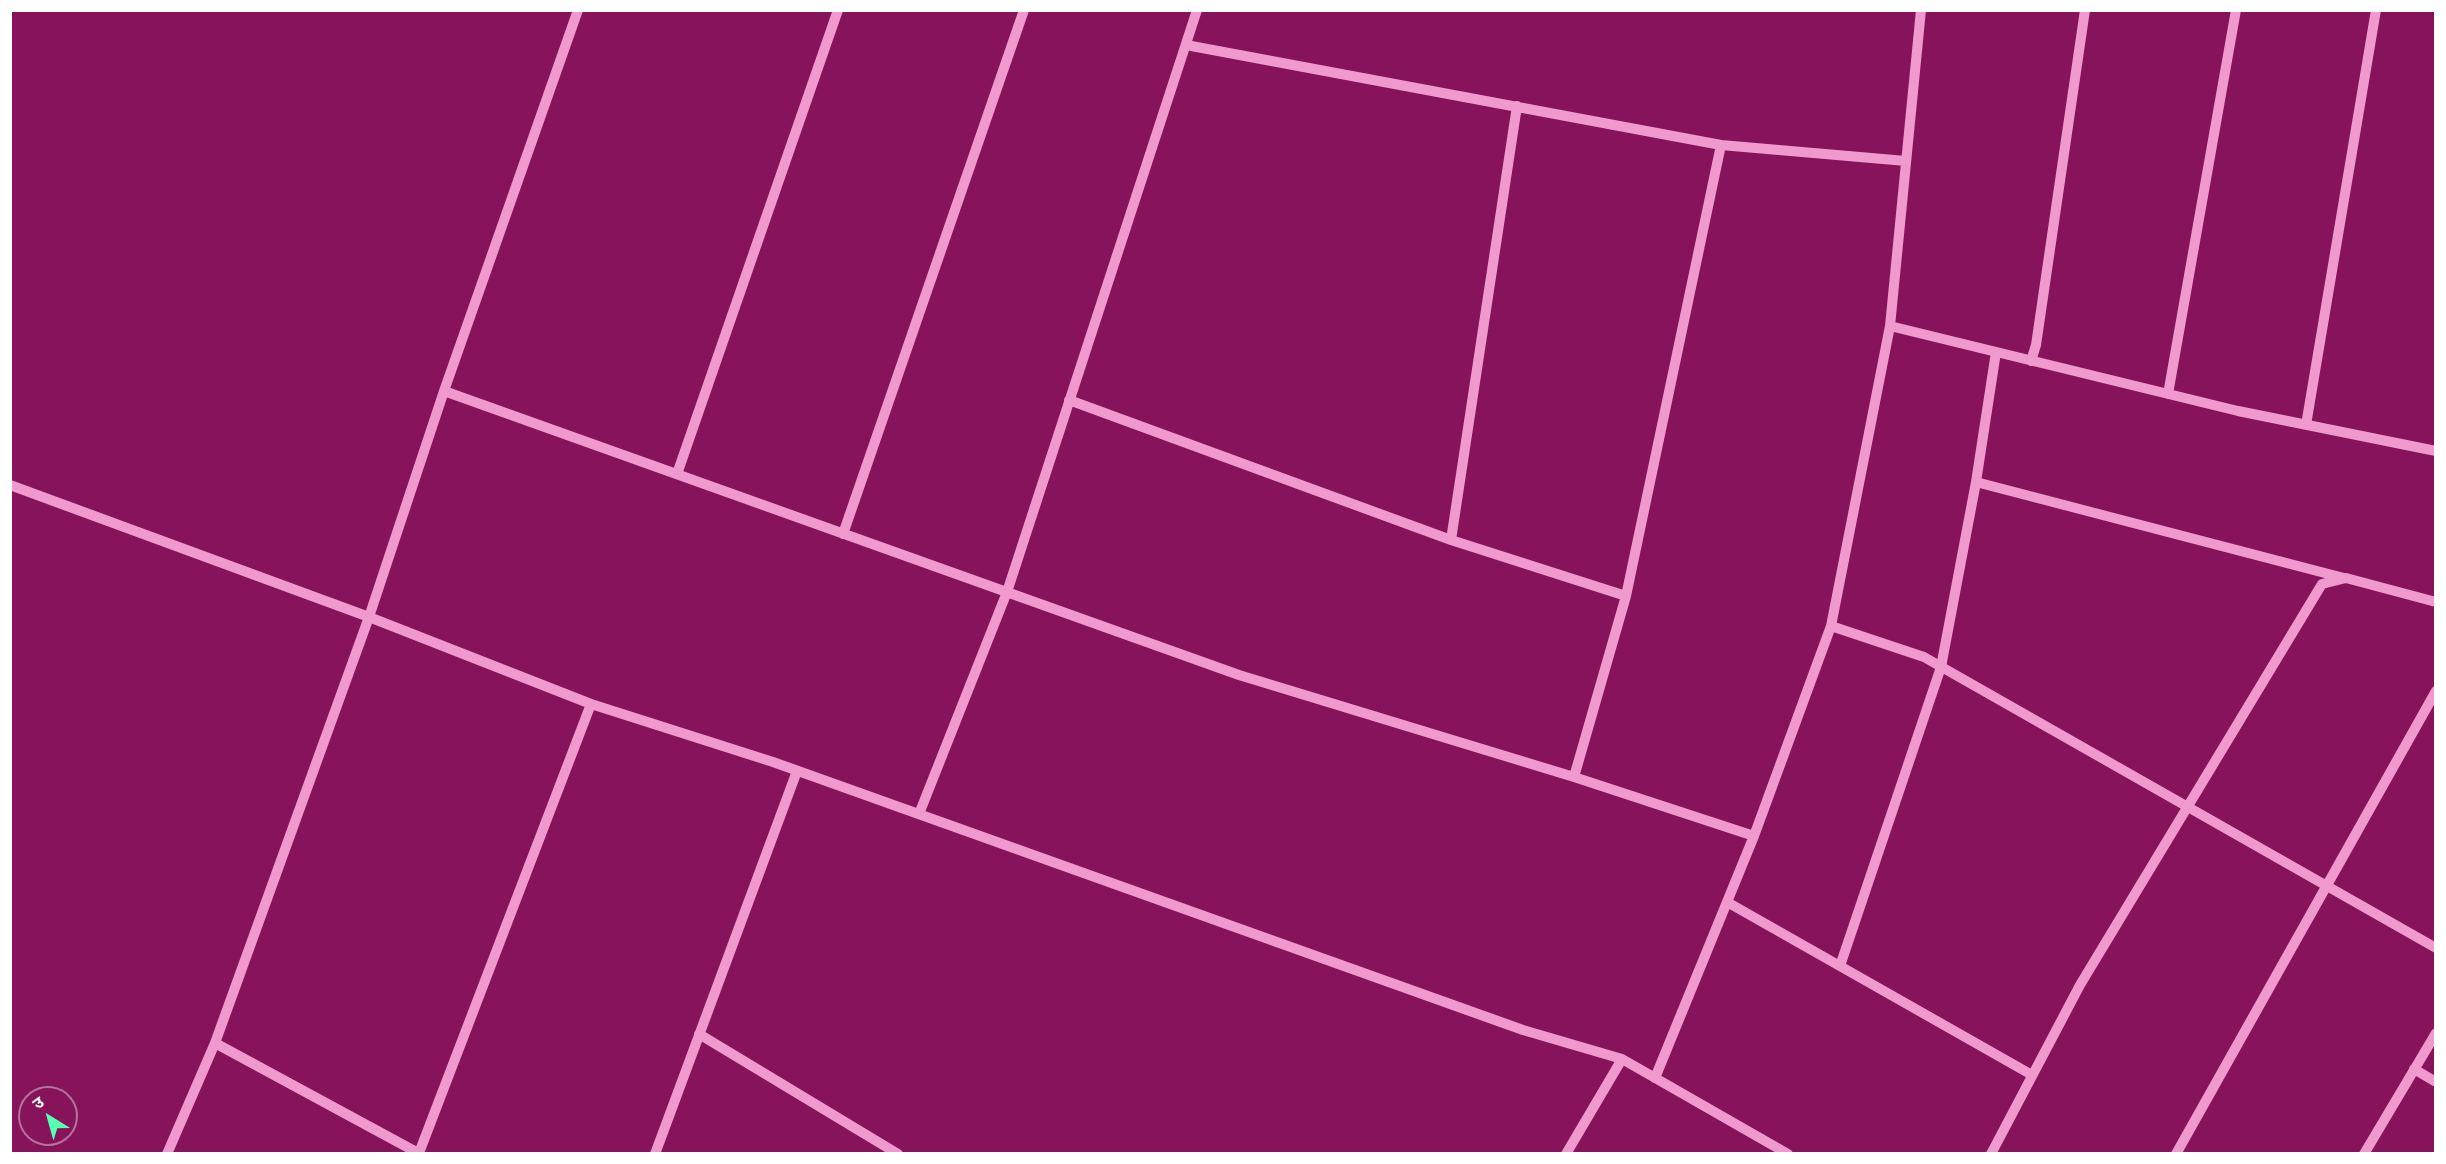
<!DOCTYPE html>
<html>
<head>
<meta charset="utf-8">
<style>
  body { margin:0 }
  #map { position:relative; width:2446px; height:1164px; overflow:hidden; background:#87145a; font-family:"Public Sans","Noto Sans Devanagari",sans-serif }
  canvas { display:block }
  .frame { position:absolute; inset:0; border:12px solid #fff; pointer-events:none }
  .north { position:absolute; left:18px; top:1086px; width:60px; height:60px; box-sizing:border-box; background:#87145a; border:2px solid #b7729c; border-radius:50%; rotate:323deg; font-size:16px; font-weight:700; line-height:24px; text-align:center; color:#fff }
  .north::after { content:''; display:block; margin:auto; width:21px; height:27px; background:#57ffb1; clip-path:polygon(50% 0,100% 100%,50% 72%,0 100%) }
</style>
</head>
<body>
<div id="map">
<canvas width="2446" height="1164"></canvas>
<div class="frame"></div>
<div class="north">उ</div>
</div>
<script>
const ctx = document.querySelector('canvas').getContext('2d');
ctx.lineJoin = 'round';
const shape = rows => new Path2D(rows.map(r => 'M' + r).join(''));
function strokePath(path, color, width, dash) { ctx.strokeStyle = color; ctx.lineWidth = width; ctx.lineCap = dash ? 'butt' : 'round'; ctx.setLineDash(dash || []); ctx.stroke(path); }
const minor = shape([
  [1721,145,1906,161],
  [1890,326,2238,411,2436,451],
  [2031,361,2036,345,2085,10],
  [444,391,1239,675,1574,777,1754,836,1831,626,1890,326,1921,10],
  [2168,394,2236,10],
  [1069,400,1451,540,1626,596,1721,145,1186,45],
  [2306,425,2376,10],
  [677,474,838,10],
  [1976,482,2344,578],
  [10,485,369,617,591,704,773,762,1523,1030,1622,1059,1788,1154],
  [843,534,1024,10],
  [1451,540,1517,106],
  [1831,626,1924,657,2436,948],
  [1574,777,1626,596],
  [919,814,1007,592,1197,10],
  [1727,902,2032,1075],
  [1840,966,1941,667,1976,482,1996,352],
  [699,1034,898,1154],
  [215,1043,420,1154],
  [2414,1069,2436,1082],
  [1655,1078,1754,836],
  [419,1153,591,704],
  [167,1154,215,1043,369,617,444,391,578,10],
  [655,1154,797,771],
  [1566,1154,1622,1059],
  [1991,1154,2080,985,2322,584,2346,578,2436,602],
  [2176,1154,2436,691],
  [2364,1154,2436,1033]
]);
strokePath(minor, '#ef99cf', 10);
</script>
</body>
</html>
